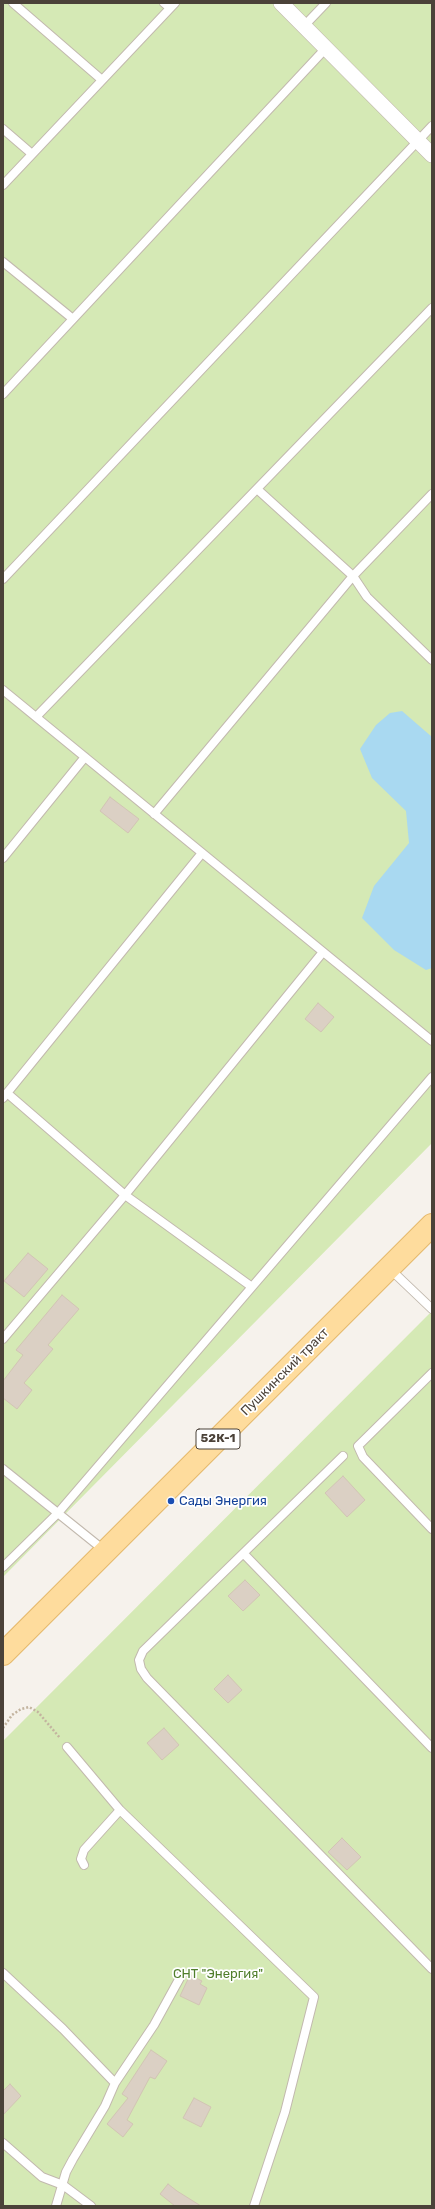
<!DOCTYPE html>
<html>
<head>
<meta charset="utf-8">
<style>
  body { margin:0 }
  #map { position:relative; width:435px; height:2209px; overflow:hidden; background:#f6f2ec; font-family:Rubik,sans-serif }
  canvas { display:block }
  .frame { position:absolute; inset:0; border:4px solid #4b4239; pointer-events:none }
</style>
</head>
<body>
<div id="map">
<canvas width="435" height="2209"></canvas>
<div class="frame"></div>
</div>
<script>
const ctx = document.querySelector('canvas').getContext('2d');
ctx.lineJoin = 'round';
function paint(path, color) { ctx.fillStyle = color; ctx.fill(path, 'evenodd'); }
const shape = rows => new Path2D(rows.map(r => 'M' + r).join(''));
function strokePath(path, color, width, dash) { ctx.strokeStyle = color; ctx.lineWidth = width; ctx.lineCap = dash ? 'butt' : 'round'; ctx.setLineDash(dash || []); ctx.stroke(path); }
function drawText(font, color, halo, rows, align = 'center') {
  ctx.font = font + ' Rubik,sans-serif'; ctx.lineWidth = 3.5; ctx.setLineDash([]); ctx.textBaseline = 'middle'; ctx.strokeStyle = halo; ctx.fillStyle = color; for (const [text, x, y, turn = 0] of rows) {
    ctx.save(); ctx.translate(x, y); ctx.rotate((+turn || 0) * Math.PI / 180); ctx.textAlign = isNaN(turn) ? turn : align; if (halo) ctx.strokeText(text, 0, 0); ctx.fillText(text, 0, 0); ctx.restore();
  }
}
const green = shape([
  [3,3,432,3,432,1143,3,1577],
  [432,1311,432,2206,3,2206,3,1741]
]);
const water = shape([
  [402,711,432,737,432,968,426,970,394,950,362,918,374,886,409,843,406,811,372,778,360,749,376,725,390,713]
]);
const building = shape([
  [110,797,139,819,128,833,100,811,110,797],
  [318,1003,334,1017,321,1032,305,1019,318,1003],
  [28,1253,48,1269,24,1297,4,1281,28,1253],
  [62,1295,79,1309,48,1345,53,1349,24,1383,32,1390,17,1409,3,1398,3,1381,23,1355,16,1350,62,1295],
  [343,1476,365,1500,347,1517,325,1493,343,1476],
  [245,1580,260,1595,243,1611,228,1596,245,1580],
  [228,1675,242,1690,228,1703,214,1689,228,1675],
  [164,1728,179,1745,162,1760,147,1743,164,1728],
  [342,1838,361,1857,347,1870,328,1852,342,1838],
  [190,1975,202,1981,200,1984,207,1988,199,2005,180,1996,190,1975],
  [151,2050,167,2061,155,2079,150,2077,127,2120,133,2124,123,2137,107,2124,128,2098,122,2094,151,2050],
  [10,2084,21,2096,3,2115,3,2091,10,2084],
  [194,2098,211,2107,201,2127,183,2118,194,2098],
  [168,2184,177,2191,201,2206,175,2206,160,2194,168,2184]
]);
const path = shape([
  [3,1728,12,1715,21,1709,29,1707,38,1712,60,1738]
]);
const service = shape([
  [13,3,102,80],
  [164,3,170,8],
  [304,26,326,3],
  [3,129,32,154],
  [3,185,175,3],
  [3,262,73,319],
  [3,394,326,48],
  [257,489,353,576,367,597,432,660],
  [3,579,432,126],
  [3,690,432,1041],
  [36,717,432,308],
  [154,814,353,576,432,494],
  [3,858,85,757],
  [7,1093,125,1195,252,1287],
  [3,1098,202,853],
  [390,1269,432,1309],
  [3,1339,125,1195,323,952],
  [432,1373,358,1446,363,1457,432,1529],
  [343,1456,143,1651,139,1660,141,1669,147,1678,432,1969],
  [3,1469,105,1551],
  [244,1554,432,1748],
  [3,1567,58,1513,432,1077],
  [67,1747,120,1810,314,1997,285,2112,254,2206],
  [84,1865,81,1859,84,1850,120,1810],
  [3,1973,63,2029,115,2083],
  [3,2143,42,2177,63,2185,91,2206],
  [56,2206,66,2172,73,2159,105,2106,115,2083,154,2025,182,1974]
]);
const minor = shape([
  [281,3,432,155]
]);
const primary = shape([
  [3,1654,432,1225]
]);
const markers = [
  [171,1501,4,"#1a4fb4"]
];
const shields = [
  [218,1439,44]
];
const shieldNames = [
  ["52К-1",218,1439]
];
const streetNames = [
  ["Пушкинский тракт",285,1372,-45]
];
const transitNames = [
  ["Сады Энергия",179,1501]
];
const parkNames = [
  ["СНТ \"Энергия\"",218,1974]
];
paint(green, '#d5e9b5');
paint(water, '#a9d9f1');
paint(building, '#dbd0c4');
strokePath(building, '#d2c5b4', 1);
strokePath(service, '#c2b9ae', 10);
strokePath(minor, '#c2b9ae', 16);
strokePath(primary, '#e5b86b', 24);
strokePath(path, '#c3b49f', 2.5, [2, 2]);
strokePath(service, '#fff', 8);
strokePath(minor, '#fff', 15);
strokePath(primary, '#fedc9d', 22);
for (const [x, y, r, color] of markers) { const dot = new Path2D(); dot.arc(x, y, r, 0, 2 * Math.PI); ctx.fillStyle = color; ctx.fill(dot); strokePath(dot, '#fff', 1.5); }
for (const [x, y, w] of shields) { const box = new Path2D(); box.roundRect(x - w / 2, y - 10, w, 20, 3); ctx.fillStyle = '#fff'; ctx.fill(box); strokePath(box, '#4b4239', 1); }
drawText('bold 12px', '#4b4239', null, shieldNames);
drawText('13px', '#4b4239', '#fff', streetNames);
drawText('13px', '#164399', '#fff', transitNames, 'left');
drawText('13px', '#507e2b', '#fff', parkNames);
</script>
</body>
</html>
